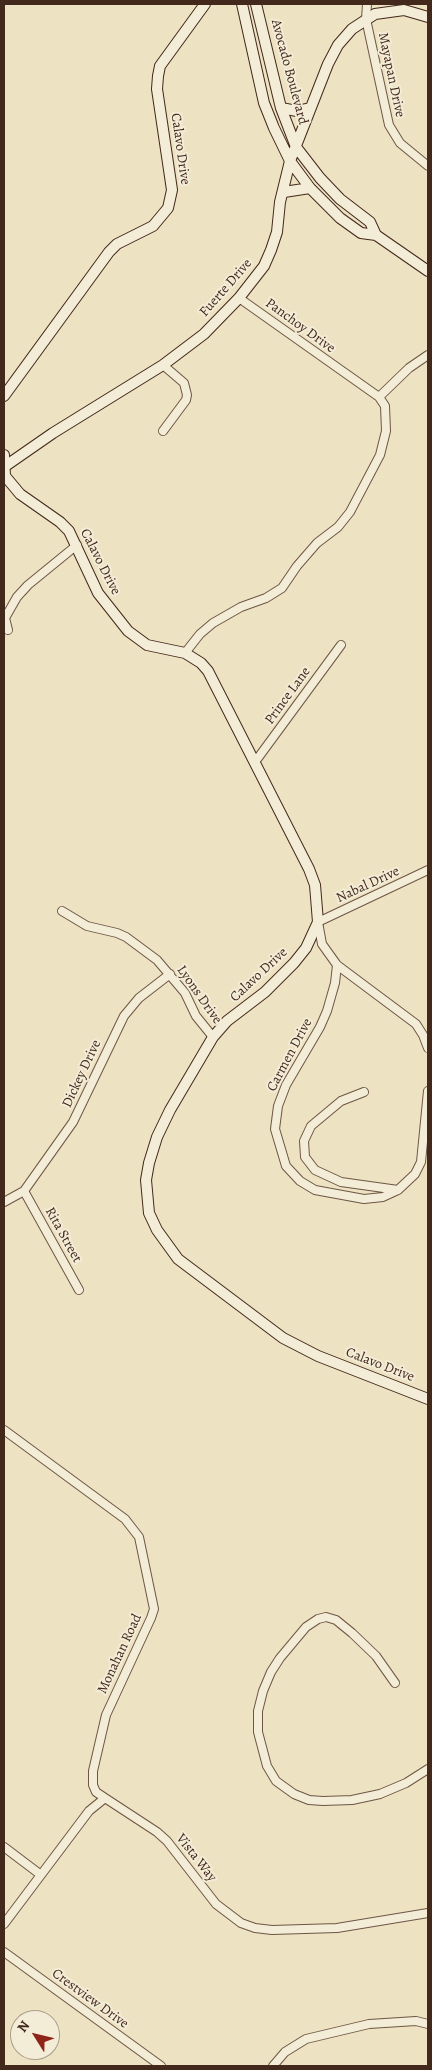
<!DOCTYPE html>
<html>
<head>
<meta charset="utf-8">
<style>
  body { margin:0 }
  #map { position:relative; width:432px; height:2070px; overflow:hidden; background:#ede2c1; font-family:Alegreya,serif }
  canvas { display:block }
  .frame { position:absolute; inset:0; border:5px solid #43281c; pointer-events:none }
  .north { position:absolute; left:10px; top:2010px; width:50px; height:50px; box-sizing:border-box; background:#f3ecd7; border:1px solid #ad9e8c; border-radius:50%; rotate:306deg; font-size:14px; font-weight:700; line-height:20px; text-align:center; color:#43281c }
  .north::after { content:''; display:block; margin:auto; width:18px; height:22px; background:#8f2418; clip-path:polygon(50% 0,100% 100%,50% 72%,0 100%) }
</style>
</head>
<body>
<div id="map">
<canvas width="432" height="2070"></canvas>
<div class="frame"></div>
<div class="north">N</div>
</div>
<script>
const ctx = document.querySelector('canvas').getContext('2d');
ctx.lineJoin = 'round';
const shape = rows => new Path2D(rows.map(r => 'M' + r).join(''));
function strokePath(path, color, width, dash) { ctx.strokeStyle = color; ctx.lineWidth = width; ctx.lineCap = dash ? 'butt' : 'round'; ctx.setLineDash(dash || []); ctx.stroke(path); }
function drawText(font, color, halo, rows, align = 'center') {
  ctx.font = font + ' Alegreya,serif'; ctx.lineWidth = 4; ctx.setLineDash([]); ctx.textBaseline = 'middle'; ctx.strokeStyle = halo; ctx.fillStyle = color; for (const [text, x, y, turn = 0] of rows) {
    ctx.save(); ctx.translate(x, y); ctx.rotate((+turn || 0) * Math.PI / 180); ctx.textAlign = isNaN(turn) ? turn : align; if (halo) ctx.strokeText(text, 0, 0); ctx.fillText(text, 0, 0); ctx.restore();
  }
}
const street = shape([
  [367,4,366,19,389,125,400,143,428,166],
  [163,365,184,383,187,395,186,400,163,431],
  [379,397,409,368,428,355],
  [8,630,5,618,17,597,28,585,77,545],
  [185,653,200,634,213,623,241,607,266,598,282,588,297,566,317,543,338,527,350,512,380,455,386,431,385,406,379,397,239,298],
  [255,762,341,645],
  [428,870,318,922,322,944,337,965,416,1024,423,1035,428,1048],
  [62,911,87,926,117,933,126,937,157,960,185,993,196,1016,213,1037],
  [337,965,335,983,327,1011,320,1027,286,1085,278,1106,275,1129,286,1166,300,1181,315,1190,364,1199,383,1197,398,1190,415,1174,421,1162,428,1091],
  [364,1092,341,1101,311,1126,304,1141,305,1157,315,1170,341,1182,398,1190],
  [24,1191,79,1290],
  [4,1202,24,1191,73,1122,124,1016,139,998,170,974],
  [4,1430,125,1519,139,1537,154,1609,151,1618,106,1715,93,1771,93,1785,96,1792,105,1798],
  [395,1683,376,1656,352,1633,336,1620,326,1617,318,1619,306,1627,280,1658,271,1672,263,1691,258,1711,258,1732,267,1766,276,1781,294,1794,309,1800,323,1801,352,1800,380,1794,406,1783,428,1769],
  [4,1847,41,1875],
  [4,1924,89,1811,105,1798,157,1832,167,1841,216,1904,241,1923,255,1928,272,1930,337,1928,428,1913],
  [4,1952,161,2066],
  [273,2066,285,2052,306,2039,369,2024,416,2021,428,2024]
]);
const secondary = shape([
  [242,4,264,103,274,128,290,161,310,188,340,218,361,233,376,235,428,271],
  [256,4,281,108,296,147,320,178,340,199,370,222,376,235],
  [281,108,297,111,310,108],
  [284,192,310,188],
  [4,396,109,252,117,244,153,226,168,208,172,190,157,89,158,76,160,66,205,4],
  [4,455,5,476,20,494,60,522,69,531,98,593,128,631,147,645,185,653,201,663,208,671,309,869,315,885,318,922,306,948,294,963,265,992,227,1021,213,1037,170,1110,157,1137,149,1163,146,1180,149,1213,157,1230,178,1259,283,1338,318,1356,428,1399],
  [4,467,53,433,163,365,204,334,239,298,264,266,271,250,277,232,280,202,290,161,328,64,338,45,352,29,375,14,404,10,428,17]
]);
const streetNames = [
  ["Avocado Boulevard",289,72,75],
  ["Mayapan Drive",391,75,78],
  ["Calavo Drive",180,149,82],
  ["Fuerte Drive",226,288,-49],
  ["Panchoy Drive",300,326,36],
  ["Calavo Drive",100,562,63],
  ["Prince Lane",288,696,-54],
  ["Nabal Drive",368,885,-25],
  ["Calavo Drive",259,975,-43],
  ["Lyons Drive",199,995,55],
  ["Carmen Drive",290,1055,-62],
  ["Dickey Drive",82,1074,-65],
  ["Rita Street",63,1235,61],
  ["Calavo Drive",380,1365,21],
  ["Monahan Road",120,1654,-65],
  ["Vista Way",196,1858,52],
  ["Crestview Drive",90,1999,36]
];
strokePath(street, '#6e5645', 10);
strokePath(secondary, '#43281c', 12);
strokePath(street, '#f3ecd7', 8);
strokePath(secondary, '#f3ecd7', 10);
drawText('14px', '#43281c', '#f3ecd7', streetNames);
</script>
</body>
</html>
